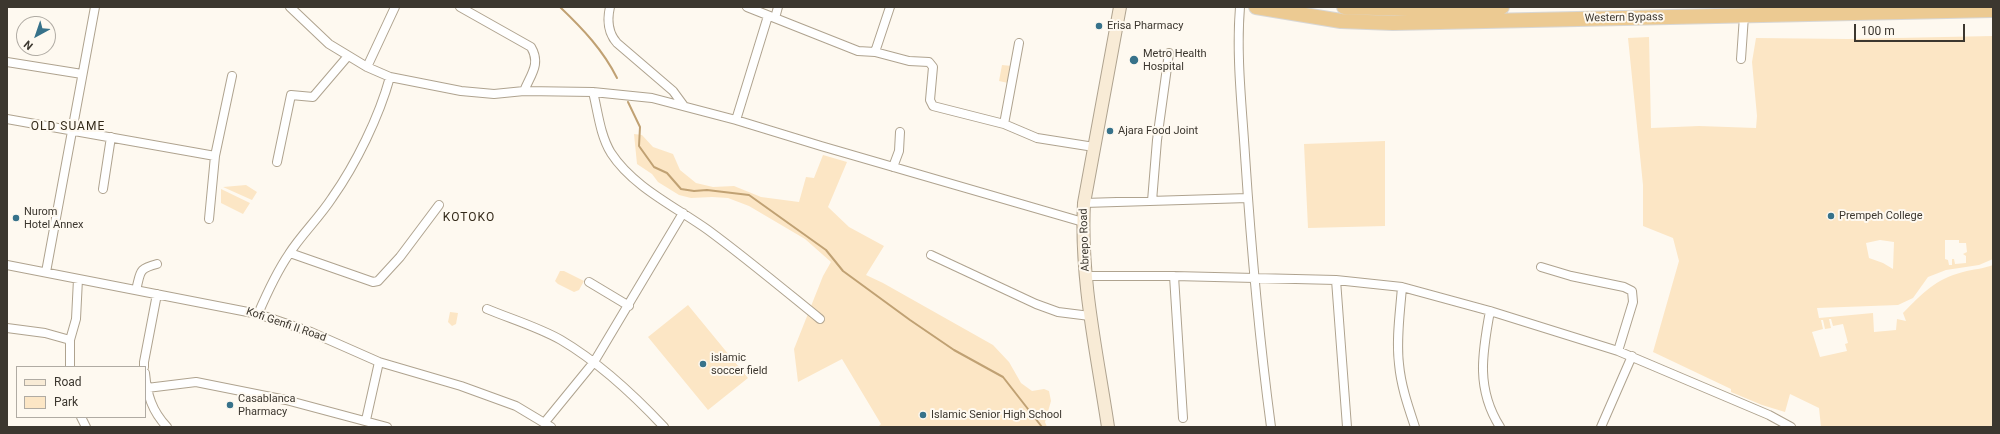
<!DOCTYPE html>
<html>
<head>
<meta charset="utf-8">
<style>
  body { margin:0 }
  #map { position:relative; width:2000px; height:434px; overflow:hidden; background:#fef9f0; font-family:Roboto,sans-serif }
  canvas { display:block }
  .frame { position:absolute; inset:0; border:8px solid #3c372f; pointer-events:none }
  .legend { position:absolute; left:16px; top:366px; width:130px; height:52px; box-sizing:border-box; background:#fef9f0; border:1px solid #b0aba3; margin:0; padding:5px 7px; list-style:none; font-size:12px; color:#3c372f }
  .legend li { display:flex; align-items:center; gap:8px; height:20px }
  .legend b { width:20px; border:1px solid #b0aba3 }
  .north { position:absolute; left:16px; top:16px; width:40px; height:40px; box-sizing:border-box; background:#fef9f0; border:1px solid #b0aba3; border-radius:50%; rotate:220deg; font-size:11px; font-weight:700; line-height:16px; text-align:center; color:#3c372f }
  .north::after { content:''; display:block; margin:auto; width:14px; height:18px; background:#37728a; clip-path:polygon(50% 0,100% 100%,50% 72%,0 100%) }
  .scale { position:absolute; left:1854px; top:24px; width:111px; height:18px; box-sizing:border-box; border:2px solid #3c372f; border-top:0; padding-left:5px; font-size:12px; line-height:14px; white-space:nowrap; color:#3c372f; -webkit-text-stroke:3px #fef9f0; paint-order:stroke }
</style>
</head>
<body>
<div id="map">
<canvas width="2000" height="434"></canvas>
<div class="frame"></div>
<ul class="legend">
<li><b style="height:5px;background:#f8ebd6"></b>Road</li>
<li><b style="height:11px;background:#fce6c5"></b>Park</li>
</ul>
<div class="north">N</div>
<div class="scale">100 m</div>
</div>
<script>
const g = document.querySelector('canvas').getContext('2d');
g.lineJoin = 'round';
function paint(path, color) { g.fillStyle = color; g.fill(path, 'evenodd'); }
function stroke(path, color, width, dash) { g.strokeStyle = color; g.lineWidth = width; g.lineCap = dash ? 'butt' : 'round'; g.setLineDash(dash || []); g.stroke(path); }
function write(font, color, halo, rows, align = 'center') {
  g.font = font + ' Roboto,sans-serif'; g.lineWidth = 4; g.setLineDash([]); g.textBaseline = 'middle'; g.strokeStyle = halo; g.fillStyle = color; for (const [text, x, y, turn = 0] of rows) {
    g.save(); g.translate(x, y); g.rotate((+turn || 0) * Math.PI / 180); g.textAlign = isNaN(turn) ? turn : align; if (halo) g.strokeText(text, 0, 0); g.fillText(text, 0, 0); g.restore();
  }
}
paint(new Path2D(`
  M1993,36V259L1979,265L1946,270L1928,277L1913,298L1898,305L1817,308L1819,318L1873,313L1874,332L1896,330L1897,319L1906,321L1903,313C1922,294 1935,279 1963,272C1973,269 1983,269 1993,265V427H1821L1819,408L1790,394L1785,412L1762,405L1731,392V389L1653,352L1679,261L1673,238L1643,226V185L1628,38L1649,37L1651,128L1699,126L1756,128L1757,116L1752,62L1756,38L1848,39ZM1880,240L1894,242L1893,269L1883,263L1869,258L1866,243ZM1945,240H1959V243H1966L1967,252L1963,254L1966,256V263L1955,264L1954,259H1952V265H1949L1948,260L1945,259ZM1829,319H1831L1833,326L1843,324L1848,343L1845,344L1847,351L1820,357L1812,332L1823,329L1821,320H1823L1825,329L1831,328Z
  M1002,65L1012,66L1008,83L999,81Z
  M634,134L642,135L653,147L673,154L680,170L696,183L713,187L734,186L761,197L799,202L806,177L814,178L823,155L847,162L828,207L849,227L884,246L866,275L883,283L993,345L1009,362L1021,383L1032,391L1044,389L1049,391L1051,401L1045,422L1047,427H878L881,424L842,359L798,382L794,349L823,276L831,262L805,239L749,206L728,198L712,197L691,198L679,195L658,182L652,174L637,164Z
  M1385,141V226L1308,228L1304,144Z
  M246,185L257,192L252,200L223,187Z
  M221,189L250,203L243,214L221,203Z
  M560,271H564L584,281L579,290L574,292L558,284L555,281Z
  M688,305L748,378L708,410L648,337Z
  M450,312L458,313L456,324L452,326L448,322Z`), '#fce6c5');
stroke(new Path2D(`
  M560,7C583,29 603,50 617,78
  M628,102L640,127L639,146L654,167L667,173L681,189L694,191L707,190L749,195L826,250L843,271L910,320L954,350L1003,377L1042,427`), '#c0a173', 2);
const minor = new Path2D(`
  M290,7L329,44L367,67L390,77
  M460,7L531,47C541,64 531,74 524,91
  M610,7C607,20 608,33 617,43L673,91L684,106
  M747,7L858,51L875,52L890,7
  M1240,7C1236,56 1242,106 1245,155C1251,246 1259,337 1271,427
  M775,18L778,7
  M875,52L909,61L929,62L933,67L930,100L933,106L1004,124L1037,138L1094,147
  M1741,59L1744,16
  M7,62L82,74
  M367,67L395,7
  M593,92C598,112 600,135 611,153C633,187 676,207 708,230C746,258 783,289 820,319
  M7,119L215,156L232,76
  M736,120L768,16
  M1004,124L1019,43
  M277,162L291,95L313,97L348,56
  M893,167L899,151L900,132
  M103,189L111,137
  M1152,201L1157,140L1169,53
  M1084,203L1248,198
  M209,219L215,156
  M290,253L373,282L378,281L400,257L439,205
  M931,255L1036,304L1058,312L1090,316
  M7,265L258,314L311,332L379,362L461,386L516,406L551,427
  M1541,267L1571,276L1624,287L1632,291L1633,302L1618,351
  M46,272L95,7
  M1086,276H1174L1336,280L1402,287L1490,311L1618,351L1769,415L1791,427
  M1174,276L1183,418
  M1336,280L1347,427
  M589,282L629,306
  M1402,287C1400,313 1396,339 1399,364C1401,386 1408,406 1415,427
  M136,290C141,271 138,269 157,264
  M487,309C511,319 538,327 561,340C600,363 633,394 664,427
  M1490,311C1482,354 1476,389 1500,427
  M258,314C267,293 276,273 289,254C301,235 319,218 332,198C356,164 379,117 390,77L461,91L494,94L524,91L593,92L652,98L736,120L821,146L1083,222
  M7,328L45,333L70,340
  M70,367V340L76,319L78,279
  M144,367V362L157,294
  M145,373C147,395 152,411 167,427
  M147,388L196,382L286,400L387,427
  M81,417L86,427
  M366,420L379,362
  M545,422L594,362L683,213
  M1601,427L1632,356`);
const secondary = new Path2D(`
  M1108,427C1097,353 1080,279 1084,203L1120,7`);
const trunk = new Path2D(`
  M1256,7L1341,21L1393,23L1993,10
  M1344,7L1408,9L1502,7`);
stroke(minor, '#afa38f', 10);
stroke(secondary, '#afa38f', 14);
stroke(trunk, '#d8d7d5', 16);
stroke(minor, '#fff', 8);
stroke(secondary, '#f8ebd6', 12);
stroke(trunk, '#ecca92', 14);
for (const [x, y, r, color] of [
  [1099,26,4,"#37728a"],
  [1134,60,5,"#37728a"],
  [1110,131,4,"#37728a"],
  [1831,216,4,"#37728a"],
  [16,218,4,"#37728a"],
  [703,364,4,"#37728a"],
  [230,405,4,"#37728a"],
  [923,415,4,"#37728a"]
]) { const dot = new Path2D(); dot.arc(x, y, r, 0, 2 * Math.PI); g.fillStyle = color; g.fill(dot); stroke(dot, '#fef9f0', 1.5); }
write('11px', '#3c372f', '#fef9f0', [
  ["Western Bypass",1624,18,-1],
  ["Abrepo Road",1085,240,-92],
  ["Kofi Genfi II Road",286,325,19]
]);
write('11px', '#3c372f', '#fef9f0', [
  ["Erisa Pharmacy",1107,26],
  ["Metro Health",1143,54],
  ["Hospital",1143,67],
  ["Ajara Food Joint",1118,131],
  ["Nurom",24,212],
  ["Hotel Annex",24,225],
  ["Prempeh College",1839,216],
  ["islamic",711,358],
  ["soccer field",711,371],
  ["Casablanca",238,399],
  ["Pharmacy",238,412],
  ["Islamic Senior High School",931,415]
], 'left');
g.letterSpacing = '1px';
write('12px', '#332919', '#fef9f0', [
  ["OLD SUAME",68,127],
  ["KOTOKO",469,218]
]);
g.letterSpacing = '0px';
</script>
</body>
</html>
